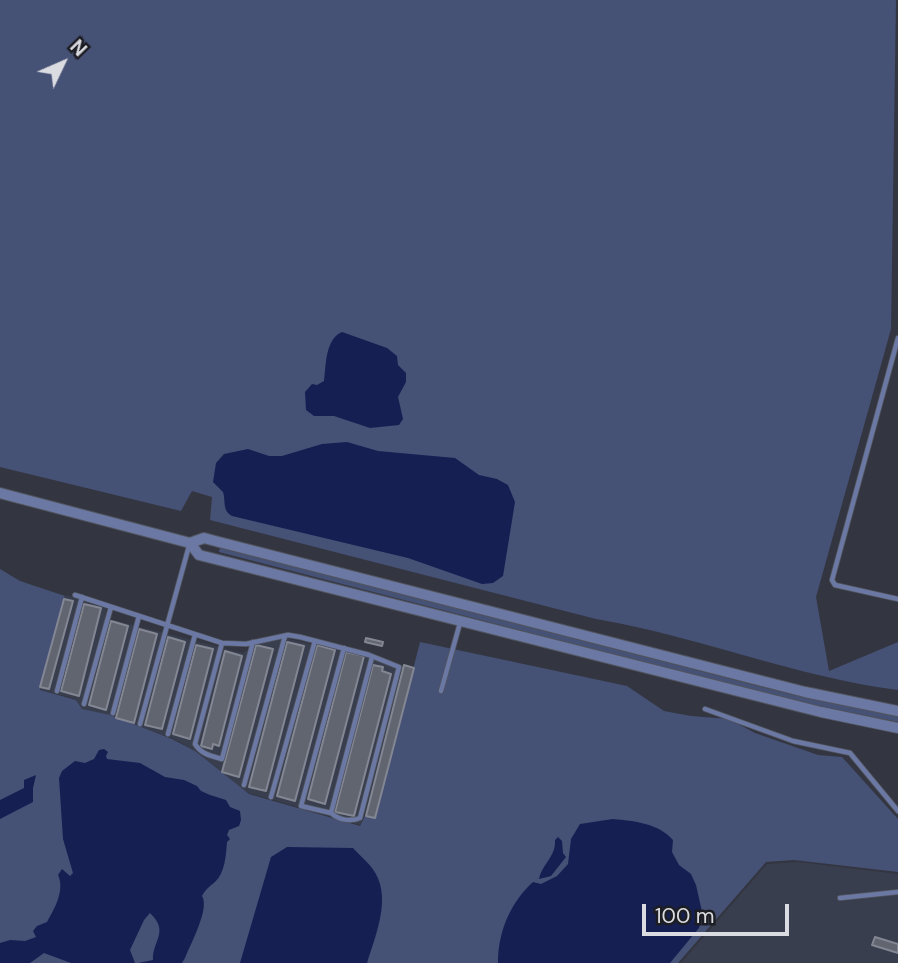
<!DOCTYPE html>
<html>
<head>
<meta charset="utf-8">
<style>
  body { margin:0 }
  #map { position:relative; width:898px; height:963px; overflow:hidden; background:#333640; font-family:"DM Sans",sans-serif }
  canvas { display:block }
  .north { position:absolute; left:28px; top:28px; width:70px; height:70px; -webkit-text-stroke:5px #1d1e23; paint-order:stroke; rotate:46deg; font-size:19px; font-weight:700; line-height:28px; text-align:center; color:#dadce2 }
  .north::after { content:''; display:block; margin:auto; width:24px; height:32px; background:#dadce2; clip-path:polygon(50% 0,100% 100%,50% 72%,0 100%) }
  .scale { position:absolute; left:642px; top:904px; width:147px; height:32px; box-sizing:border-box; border:4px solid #dadce2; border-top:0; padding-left:9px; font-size:21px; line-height:24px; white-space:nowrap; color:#dadce2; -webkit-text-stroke:5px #1d1e23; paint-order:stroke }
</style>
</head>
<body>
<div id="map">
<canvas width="898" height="963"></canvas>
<div class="north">N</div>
<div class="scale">100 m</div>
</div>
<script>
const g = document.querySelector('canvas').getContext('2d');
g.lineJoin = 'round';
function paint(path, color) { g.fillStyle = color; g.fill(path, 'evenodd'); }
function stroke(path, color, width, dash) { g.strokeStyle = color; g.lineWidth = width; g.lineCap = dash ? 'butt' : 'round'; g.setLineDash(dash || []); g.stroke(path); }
paint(new Path2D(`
  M66,595L106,608L105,618L243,653L260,643L289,639L413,668L376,816L365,813L360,825L249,793L221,778L196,751L172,738L82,709L76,699L41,690Z
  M799,862L898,874V963H681L767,864Z`), '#393e4e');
paint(new Path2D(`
  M0,0H896L891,329L816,597L829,671L898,642V690C795,677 698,636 596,619L210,520L212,497L192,491L181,511L0,467Z
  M220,547L789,694L898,716V722L789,700L219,552Z
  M0,569L20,581L65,596L40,690L76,700L82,709L110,715L172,739L195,751L249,794L360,826L366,814L376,816L420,642L627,686L664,711L691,716L729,719L755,733L818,755L842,757L898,819V872L794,860L766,862L678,963H0Z`), '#465176');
paint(new Path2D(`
  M342,332L387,348L397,356L398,365L406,373V382L398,397L403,419L399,425L370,428L334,416H314L306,410L305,392L312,384L317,385L324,381C326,366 325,339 342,332Z
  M347,442L378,451L455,458L479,475L497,479L508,485L515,502L503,576L493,583L482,584L408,558L232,516C222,510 226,502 223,492L213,482L216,463L224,454L248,449L269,456H282L322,444Z
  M104,749L108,752L106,756L107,759L140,763L165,777L184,780L197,786L201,791L210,795L226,800L230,807L240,811L241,820L239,826L229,830L227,835L230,839L227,842C226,855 225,873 215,882C209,887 206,889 202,896C210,908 191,943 185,958L182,963H138L153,960C152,941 170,932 150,913L144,920L130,950L135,963H71L44,953L30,963H0V943L10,940L25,941L36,937L33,931L37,926L47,922C55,908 65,890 58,875L62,869L70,876L73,873L63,839L59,778L62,771L75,761L85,763L94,759L99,750Z
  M36,775L33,788V802L0,819V800L24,788V780Z
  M613,819C634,821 658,823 673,840L672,852L679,865L691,874L696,885L703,916L699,928L670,963H498C498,932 510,903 533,882L541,884L557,876L568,864L571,839L580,824Z
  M558,837L562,841L563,853L566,857L551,876L539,879C542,864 556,857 555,840Z
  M287,847L353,848C359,855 367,861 372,868C393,895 376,934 367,963H240L271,857Z`), '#161f52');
const building = new Path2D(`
  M64,599L73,601L49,689L40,687Z
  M84,604L101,608L79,696L61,691Z
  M111,621L128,626L106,710L89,705Z
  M139,629L157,634L134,723L116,718Z
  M168,637L185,642L162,729L145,725Z
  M366,638L383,642L382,646L365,642Z
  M287,642L304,646L266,791L249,787Z
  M196,645L213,649L190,739L173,734Z
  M256,645L273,649L239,777L222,772Z
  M317,645L335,650L295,801L277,796Z
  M225,651L242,656L219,746L213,744L212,749L201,746Z
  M346,652L364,656L325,804L308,799Z
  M373,665L383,667L382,671L391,674L354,816L335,812Z
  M404,665L414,668L375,818L366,816Z
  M875,937L898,944V953L872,945Z`);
paint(building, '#616570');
stroke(building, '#838793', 2);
const service = new Path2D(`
  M898,338L832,580L835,585L898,599
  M75,595L222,643L246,644L288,635L300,637L369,655L399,667L360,818C350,822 339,820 331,813L372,657
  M222,643L195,744C201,754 211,756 222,759L253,642
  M57,691L82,597
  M441,691L460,623
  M84,704L111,607
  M705,709L793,741L850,753L898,811
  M113,713L139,616
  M140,724L189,546
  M168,734L195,635
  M244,785L285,636
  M271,797L315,641
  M331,813L301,806L344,648
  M840,898L898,892`);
const tertiary = new Path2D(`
  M0,493L190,543L204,538L219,542L805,692L898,711
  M190,543L199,555L215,559L821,712L898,728`);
stroke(service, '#51545d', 6);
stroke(tertiary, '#51545d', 12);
stroke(service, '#6a78a3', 4.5);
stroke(tertiary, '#6a78a3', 10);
</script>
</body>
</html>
